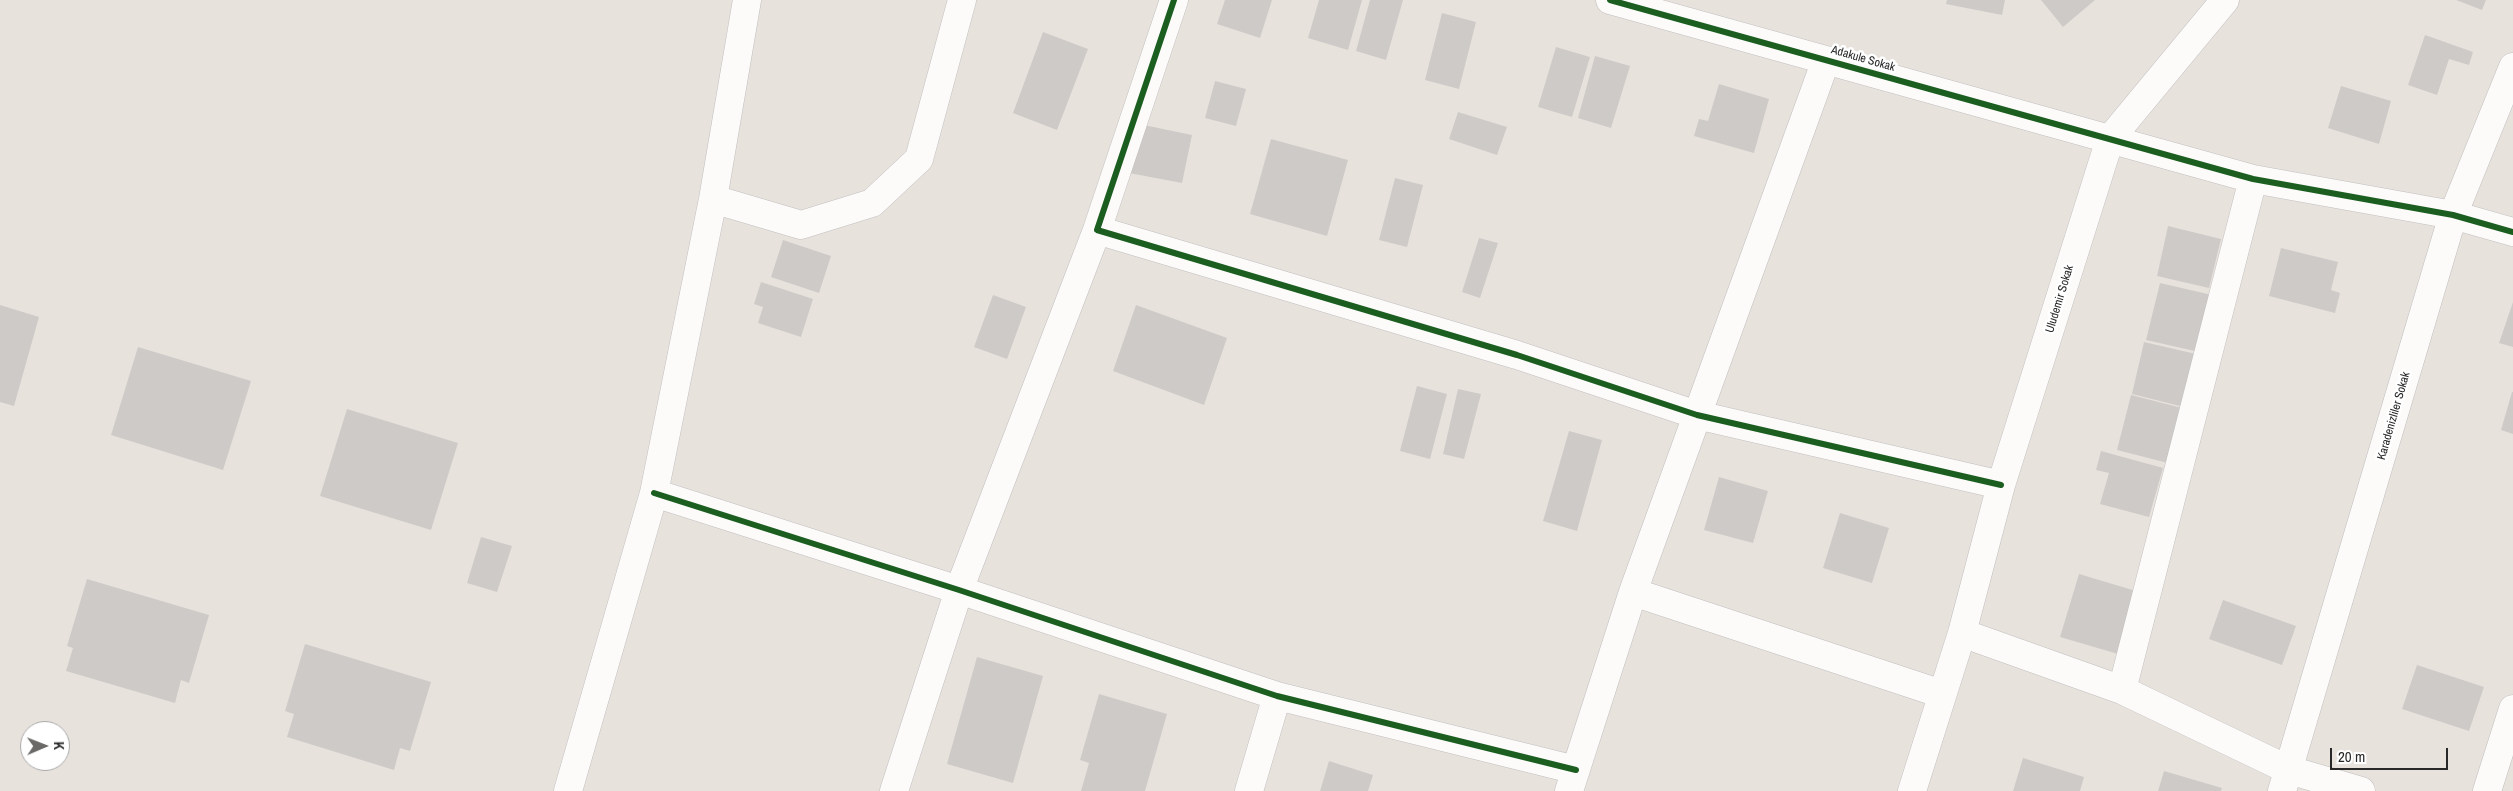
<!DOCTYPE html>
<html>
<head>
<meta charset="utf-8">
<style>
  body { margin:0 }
  #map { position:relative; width:2513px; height:791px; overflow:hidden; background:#e8e2dd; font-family:"Archivo Narrow",sans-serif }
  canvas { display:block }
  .north { position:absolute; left:20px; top:721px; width:50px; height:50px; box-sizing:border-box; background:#fff; border:1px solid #a9a9a9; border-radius:50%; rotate:89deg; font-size:14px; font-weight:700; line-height:20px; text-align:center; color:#282828 }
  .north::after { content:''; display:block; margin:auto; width:18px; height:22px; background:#6b6967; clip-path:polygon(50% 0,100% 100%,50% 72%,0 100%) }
  .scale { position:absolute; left:2330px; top:748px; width:118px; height:22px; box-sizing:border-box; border:2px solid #282828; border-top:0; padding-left:6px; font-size:15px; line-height:18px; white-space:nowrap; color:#282828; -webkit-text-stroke:4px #fff; paint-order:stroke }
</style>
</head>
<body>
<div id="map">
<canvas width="2513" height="791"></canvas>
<div class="north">K</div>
<div class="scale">20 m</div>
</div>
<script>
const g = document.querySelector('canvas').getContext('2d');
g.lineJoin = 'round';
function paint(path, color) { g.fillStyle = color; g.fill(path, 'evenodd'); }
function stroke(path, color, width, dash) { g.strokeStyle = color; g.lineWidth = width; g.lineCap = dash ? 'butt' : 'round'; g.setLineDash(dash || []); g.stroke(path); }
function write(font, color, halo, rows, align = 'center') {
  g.font = font + ' "Archivo Narrow",sans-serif'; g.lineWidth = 5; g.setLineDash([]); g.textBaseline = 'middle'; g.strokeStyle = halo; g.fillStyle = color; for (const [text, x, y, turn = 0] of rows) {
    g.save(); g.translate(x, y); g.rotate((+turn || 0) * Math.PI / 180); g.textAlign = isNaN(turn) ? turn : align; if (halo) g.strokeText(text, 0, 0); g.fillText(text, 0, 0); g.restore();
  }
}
paint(new Path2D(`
  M1225,0H1272L1260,38L1217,24Z
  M1319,0H1362L1348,50L1308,38Z
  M1370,0H1403L1386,60L1356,51Z
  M1947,0H2005L2002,15L1946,4Z
  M2041,0H2095L2063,27Z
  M2456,0H2486L2482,10Z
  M1442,13L1476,22L1459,89L1425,80Z
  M1043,32L1088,49L1057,130L1013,113Z
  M2425,35L2473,52L2469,65L2449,59L2437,95L2408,85Z
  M1556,47L1590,57L1572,117L1538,107Z
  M1595,56L1630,66L1611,128L1578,118Z
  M1215,81L1246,89L1236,126L1205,118Z
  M1719,84L1769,99L1754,153L1694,136L1699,119L1708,121Z
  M2341,86L2391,101L2379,144L2328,128Z
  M1458,112L1507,127L1497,155L1449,139Z
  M1139,124L1192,135L1182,183L1129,173Z
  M1271,139L1348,160L1327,236L1250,214Z
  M1395,178L1423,185L1407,247L1379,240Z
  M2168,226L2221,239L2209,288L2157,276Z
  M1479,238L1498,243L1480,298L1462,292Z
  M783,240L831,256L819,293L771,277Z
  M2281,248L2338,262L2331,290L2340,293L2335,313L2269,296Z
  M761,282L813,299L801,337L758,323L763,307L754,304Z
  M2160,283L2212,295L2199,352L2146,340Z
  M993,295L1026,307L1007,359L974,347Z
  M2513,302V347L2499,343Z
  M0,305L39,317L14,406L0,402Z
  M1136,305L1227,338L1204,405L1113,371Z
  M2144,342L2196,354L2184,407L2132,394Z
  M138,347L251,381L223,470L111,435Z
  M1417,386L1447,394L1430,459L1400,451Z
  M1458,389L1481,394L1464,459L1443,454Z
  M2512,392H2513V434L2501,430Z
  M2131,395L2182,408L2168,463L2117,450Z
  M347,409L458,443L431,530L320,496Z
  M1569,431L1602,440L1577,531L1543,521Z
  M2101,451L2163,468L2149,517L2100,504L2109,473L2096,470Z
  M1719,477L1768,491L1753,543L1704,530Z
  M1840,513L1889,528L1872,583L1823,568Z
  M481,537L512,546L497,592L467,583Z
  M2079,574L2136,591L2118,654L2060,637Z
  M87,579L209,615L189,683L181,680L175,703L66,671L73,648L67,646Z
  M2223,600L2296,626L2282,665L2209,639Z
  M305,644L431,682L410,751L400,748L394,770L287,737L294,714L285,711Z
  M977,657L1043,676L1013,783L947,764Z
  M2417,665L2484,687L2469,731L2402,709Z
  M1099,694L1167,714L1145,791H1081L1089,763L1080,760Z
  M2023,758L2084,777L2080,791H2013Z
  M1329,761L1373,775L1368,791H1320Z
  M2164,771L2222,788L2221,791H2158Z`), '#cecac7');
const minor = new Path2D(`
  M1174,0L1097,230L1517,355L1697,415L2001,485
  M1610,0L2253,179L2453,215L2513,232
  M713,199L801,225L872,203L919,159L962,0
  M654,493L959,590L1277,696L1576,770
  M1633,592L1942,694
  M1962,633L2122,690L2289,770L2361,791
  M2122,690L2253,179
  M568,791L654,493L713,199L747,0
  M894,791L959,590L1097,230
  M1249,791L1277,696
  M1569,791L1633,592L1826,60
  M1912,791L1962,633L2001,485L2110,139L2225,0
  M2282,791L2453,215L2513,67
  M2487,791L2513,709`);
stroke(minor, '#c0bfbf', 29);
stroke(minor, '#fcfbfa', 28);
stroke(new Path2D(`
  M1174,0L1097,230L1517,355L1697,415L2001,485
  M1610,0L2253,179L2453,215L2513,232
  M654,493L959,590L1277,696L1576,770`), '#1b5e20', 6);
write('12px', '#282828', '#fff', [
  ["Adakule Sokak",1863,59,16],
  ["Uludemir Sokak",2060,299,-73],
  ["Karadenizliler Sokak",2394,416,-74]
]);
</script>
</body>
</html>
